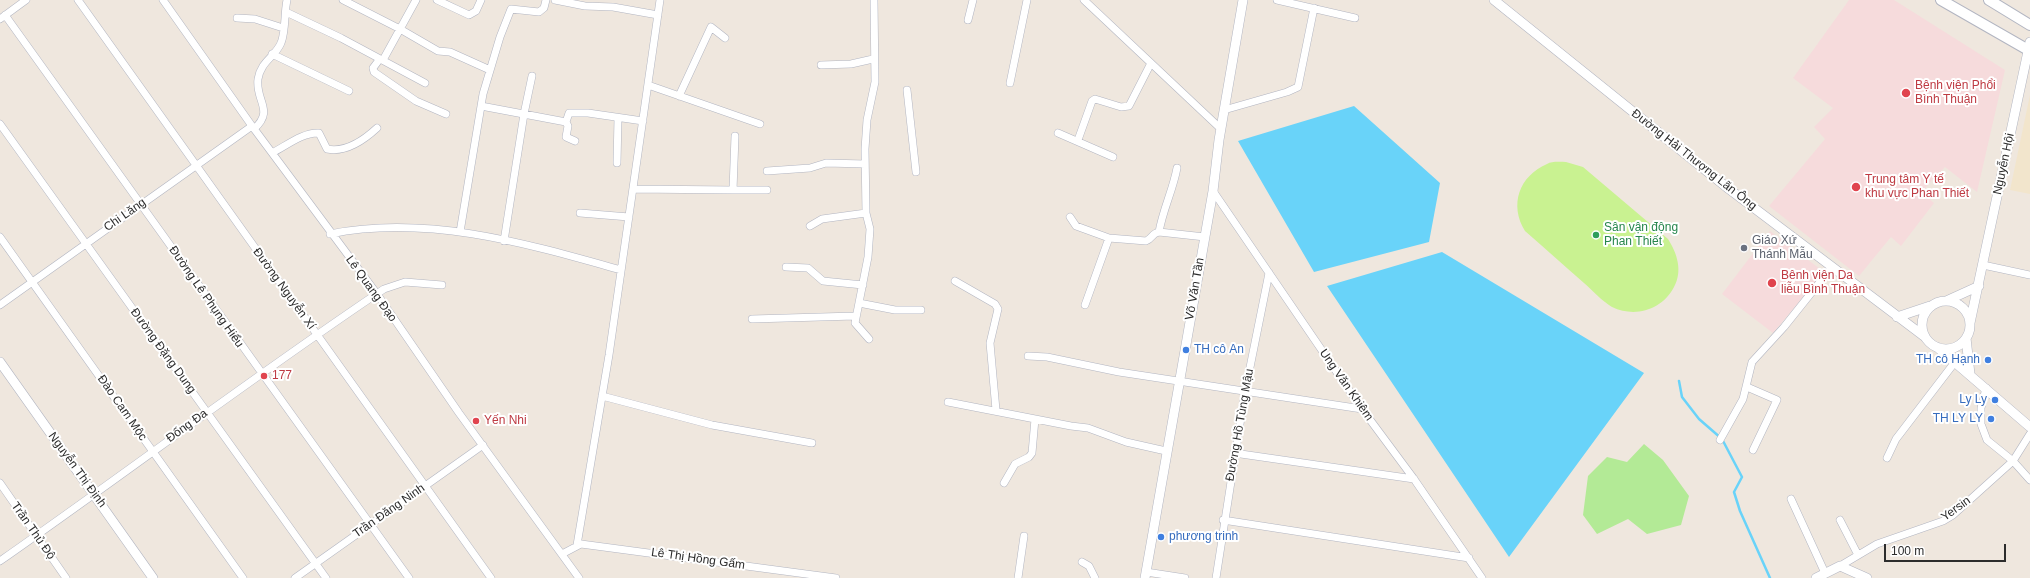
<!DOCTYPE html>
<html>
<head>
<meta charset="utf-8">
<style>
  body { margin:0 }
  #map { position:relative; width:2030px; height:578px; overflow:hidden; background:#efe7de; font-family:Arial,sans-serif }
  canvas { display:block }
  .scale { position:absolute; left:1884px; top:544px; width:122px; height:18px; box-sizing:border-box; border:2px solid #2c2c2c; border-top:0; padding-left:5px; font-size:12px; line-height:14px; white-space:nowrap; color:#2c2c2c; -webkit-text-stroke:3px #fff; paint-order:stroke }
</style>
</head>
<body>
<div id="map">
<canvas width="2030" height="578"></canvas>
<div class="scale">100 m</div>
</div>
<script>
const g = document.querySelector('canvas').getContext('2d');
g.lineJoin = 'round';
function paint(path, color) { g.fillStyle = color; g.fill(path, 'evenodd'); }
function stroke(path, color, width, dash) { g.strokeStyle = color; g.lineWidth = width; g.lineCap = dash ? 'butt' : 'round'; g.setLineDash(dash || []); g.stroke(path); }
function write(font, color, halo, rows, align = 'center') {
  g.font = font + ' Arial,sans-serif'; g.lineWidth = 4; g.setLineDash([]); g.textBaseline = 'middle'; g.strokeStyle = halo; g.fillStyle = color; for (const [text, x, y, turn = 0] of rows) {
    g.save(); g.translate(x, y); g.rotate((+turn || 0) * Math.PI / 180); g.textAlign = isNaN(turn) ? turn : align; if (halo) g.strokeText(text, 0, 0); g.fillText(text, 0, 0); g.restore();
  }
}
paint(new Path2D(`
  M2030,95V194L2010,190Z`), '#f2e5cc');
paint(new Path2D(`
  M1849,0H1894L2005,70L1977,192L1945,167L1931,181L1922,193L1934,203L1901,246L1891,237L1859,276L1769,206L1825,139L1814,127L1833,108L1793,78Z
  M1770,231L1824,272L1773,333L1722,294Z`), '#f6dbdc');
paint(new Path2D(`
  M1644,444L1663,460L1689,496L1681,525L1647,534L1628,519L1597,534L1583,515L1588,476L1607,457L1627,462Z`), '#b3ea96');
paint(new Path2D(`
  M1566,162L1583,167L1668,239C1677,253 1683,271 1674,287C1662,310 1635,318 1612,307C1602,301 1593,291 1584,283C1564,266 1545,248 1525,231C1509,205 1519,176 1547,164C1552,161 1560,162 1566,162Z`), '#c9f291');
paint(new Path2D(`
  M1354,106L1440,183L1429,242L1314,272L1238,141Z
  M1442,252L1644,373L1509,557L1327,286Z`), '#69d3f9');
stroke(new Path2D(`
  M1679,381L1682,397L1699,419L1722,439L1742,477L1734,492L1740,511L1770,578`), '#69d3f9', 2.5);
const minor = new Path2D(`
  M78,0L491,578
  M163,0L252,126L377,294L459,413L579,578
  M343,0L400,29L438,51L450,52L490,70
  M437,0L469,15L476,11L481,0
  M555,0L585,6L613,7L658,15
  M1084,0L1221,129
  M1277,0L1355,18
  M286,12L341,38L425,83
  M5,15L409,578
  M237,18L255,19L283,28
  M0,19L26,0
  M968,20L973,0
  M272,54L349,91
  M379,60L373,68L374,72L416,101L446,114
  M383,60L416,0
  M821,65L851,64L873,59
  M1010,83L1027,0
  M648,85L760,124
  M907,90L916,172
  M679,96L711,27L725,38
  M481,106L566,122L569,113H588L643,121
  M1224,110L1287,92L1298,87L1314,8
  M566,122L568,126L566,137L575,141
  M0,124L326,578
  M254,129C275,110 255,101 258,79C261,61 275,57 281,43C286,30 284,14 287,0
  M1058,133L1113,157
  M1078,140L1092,101L1095,99L1121,107L1129,106L1151,63
  M272,153C286,146 303,132 319,133L327,149C346,153 364,140 377,128
  M617,163L618,118
  M767,171L810,168L826,163L865,164
  M633,189L733,190L735,136
  M733,190H767
  M1213,191L1362,409L1414,479L1482,578
  M580,213L629,217
  M1070,217L1076,226L1109,238
  M810,226L822,219L866,213
  M460,232L483,94L500,37L511,9L539,12L544,8L546,0
  M1159,232C1163,209 1173,190 1177,168
  M330,234C427,214 528,244 621,270
  M0,237L243,578
  M504,241L524,114L532,76
  M1983,265L2030,275
  M786,267L808,268L823,281L863,285
  M955,281L995,304L998,309L990,343L996,410
  M859,303L895,310H921
  M0,305L252,126
  M1085,305L1109,238L1146,241C1152,239 1152,233 1159,232L1205,237
  M752,319L855,316
  M869,339L855,323L868,257L870,229L866,213L865,149L867,120L875,82L874,0
  M1028,356L1047,357L1119,372L1362,409
  M1747,387L1777,400L1753,450
  M1986,388L1981,408V424L1987,440L2013,461L2030,480
  M602,396L712,425L812,443
  M948,402L1071,426L1088,428L1126,442L1166,451
  M1720,440L1743,399L1752,362L1784,327L1832,267
  M1234,453L1414,479
  M1887,458L1896,439L1955,362
  M0,483L66,578
  M1004,483L1015,464L1029,457L1032,453L1035,419
  M1791,499L1825,573
  M1223,520L1469,558
  M1840,520L1858,555
  M577,545L609,355L660,0
  M562,554L581,544L836,578
  M0,561C129,471 254,376 384,289L405,282L442,285
  M1082,562L1089,566L1095,578
  M1840,566L1877,544L1943,521L1953,515L2013,461L2030,434
  M1146,572L1185,578
  M295,578L483,445
  M1018,578L1024,536
  M1216,578L1245,392L1269,273`);
const tertiary = new Path2D(`
  M1494,0L1729,189L1925,337
  M1946,301L1979,286
  M1922 325a24 24 0 1 1 48 0a24 24 0 1 1-48 0Z
  M1897,317L1930,306
  M1970,323L2030,42
  M1966,338L1970,374
  M1937,347L2030,427
  M0,362L153,578
  M1145,578L1213,191L1219,140L1243,0
  M1816,578L1840,566L1867,578`);
const secondary = new Path2D(`
  M1941,0L2030,51
  M1989,0L2030,25`);
stroke(minor, '#b2b5c1', 8);
stroke(tertiary, '#b2b5c1', 10);
stroke(secondary, '#b2b5c1', 12);
stroke(minor, '#fff', 7);
stroke(tertiary, '#fff', 9);
stroke(secondary, '#fff', 10);
for (const [x, y, r, color] of [
  [1906,93,5,"#e0444e"],
  [1856,187,5,"#e0444e"],
  [1596,235,4,"#2e9e5b"],
  [1744,248,4,"#6b7280"],
  [1772,283,5,"#e0444e"],
  [1186,350,4,"#3f7fe0"],
  [1988,360,4,"#3f7fe0"],
  [264,376,4,"#e0444e"],
  [1995,400,4,"#3f7fe0"],
  [1991,419,4,"#3f7fe0"],
  [476,421,4,"#e0444e"],
  [1161,537,4,"#3f7fe0"]
]) { const dot = new Path2D(); dot.arc(x, y, r, 0, 2 * Math.PI); g.fillStyle = color; g.fill(dot); stroke(dot, '#fff', 1.5); }
write('12px', '#be3a42', '#fff', [
  ["Bệnh viện Phổi",1915,86],
  ["Bình Thuận",1915,100],
  ["Trung tâm Y tế",1865,180],
  ["khu vực Phan Thiết",1865,194],
  ["Bệnh viện Da",1781,276],
  ["liễu Bình Thuận",1781,290],
  ["177",272,376],
  ["Yến Nhi",484,421]
], 'left');
write('12px', '#2c2c2c', '#fff', [
  ["Đường Hải Thượng Lãn Ông",1694,160,38],
  ["Nguyễn Hội",2004,164,-78],
  ["Chi Lăng",125,215,-35],
  ["Đường Nguyễn Xí",284,289,54],
  ["Lê Quang Đạo",371,289,54],
  ["Võ Văn Tần",1195,289,-80],
  ["Đường Lê Phụng Hiểu",206,297,55],
  ["Đường Đặng Dung",163,351,54],
  ["Ung Văn Khiêm",1346,385,55],
  ["Đào Cam Mộc",122,408,55],
  ["Đường Hồ Tùng Mậu",1240,425,-80],
  ["Đống Đa",187,426,-36],
  ["Nguyễn Thị Định",77,470,54],
  ["Yersin",1956,509,-36],
  ["Trần Đăng Ninh",389,511,-35],
  ["Trần Thủ Độ",33,531,55],
  ["Lê Thị Hồng Gấm",698,559,8]
]);
write('12px', '#27864d', '#fff', [
  ["Sân vận động",1604,228],
  ["Phan Thiết",1604,242]
], 'left');
write('12px', '#5b616d', '#fff', [
  ["Giáo Xứ",1752,241],
  ["Thánh Mẫu",1752,255]
], 'left');
write('12px', '#366cbe', '#fff', [
  ["TH cô An",1194,350,"left"],
  ["TH cô Hạnh",1980,360],
  ["Ly Ly",1987,400],
  ["TH LY LY",1983,419],
  ["phương trinh",1169,537,"left"]
], 'right');
</script>
</body>
</html>
